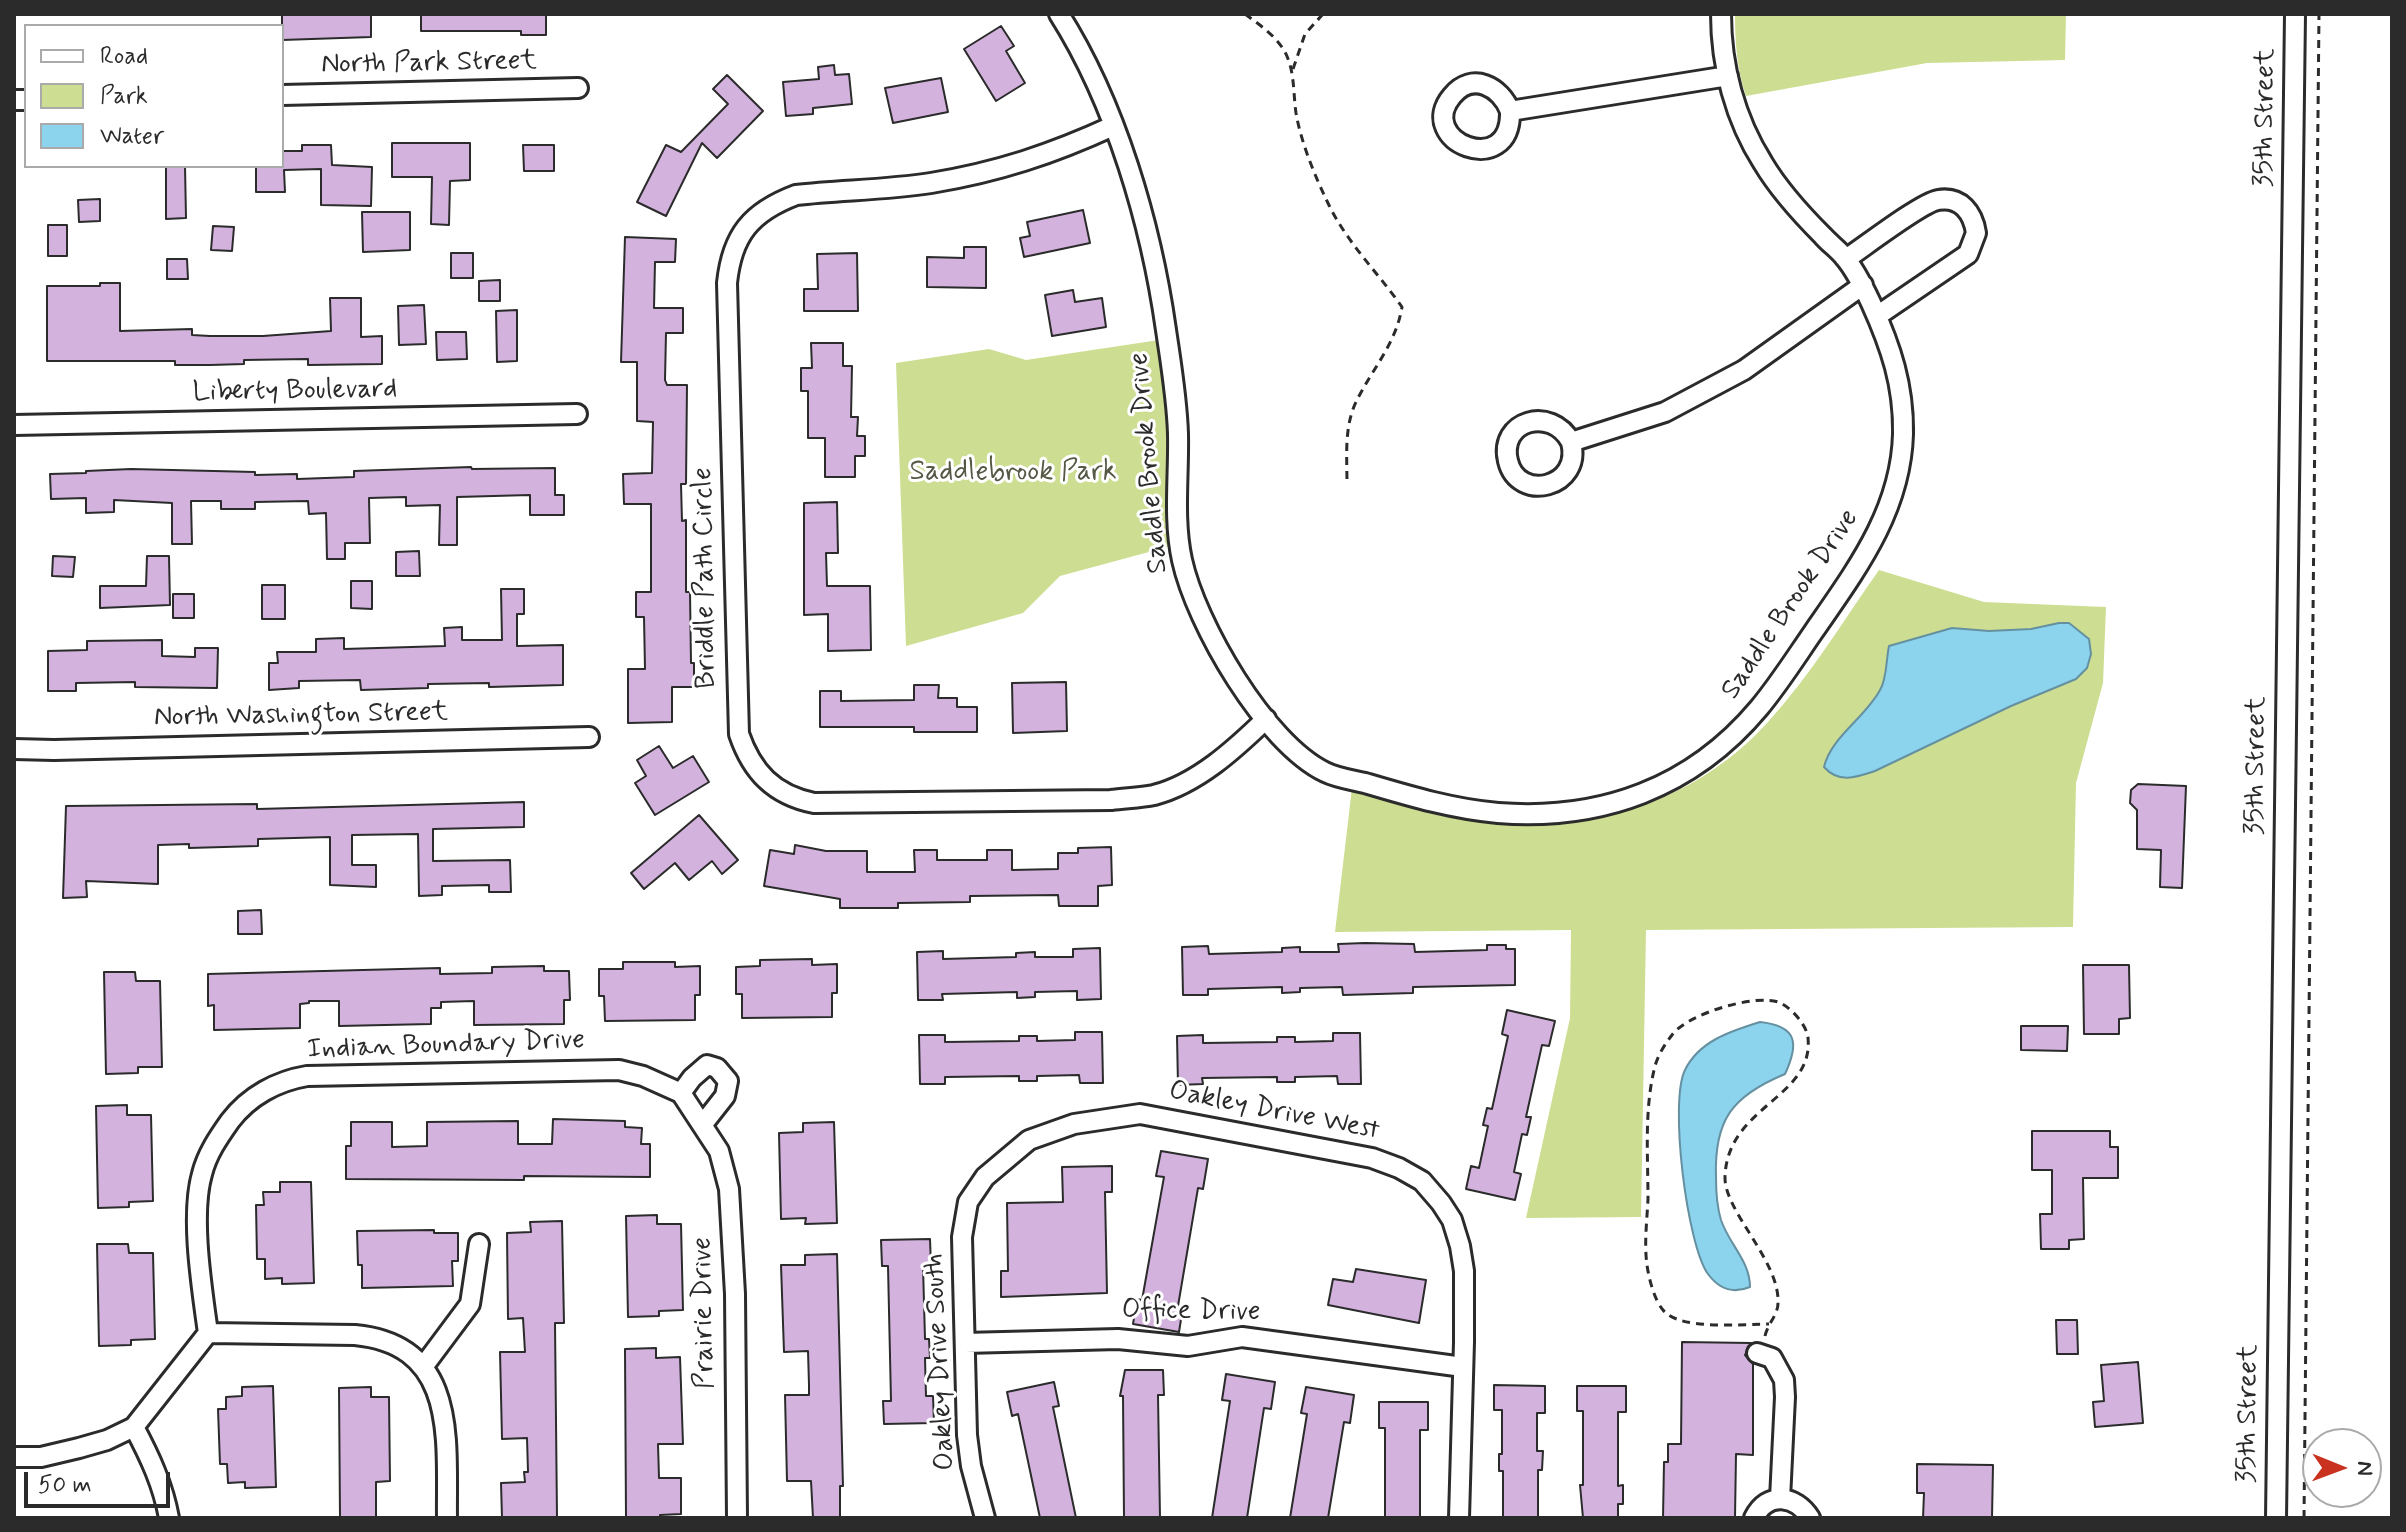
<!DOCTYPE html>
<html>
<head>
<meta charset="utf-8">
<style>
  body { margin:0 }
  #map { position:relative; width:2406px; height:1532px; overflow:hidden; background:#fff; font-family:Mynerve,sans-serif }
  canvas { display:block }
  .frame { position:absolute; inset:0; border:16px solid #2b2b2b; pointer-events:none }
  .legend { position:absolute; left:24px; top:24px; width:260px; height:144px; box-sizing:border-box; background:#fff; border:2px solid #aaa; margin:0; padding:10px 14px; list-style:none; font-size:24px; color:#2b2b2b }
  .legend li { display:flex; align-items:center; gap:16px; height:40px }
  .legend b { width:40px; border:2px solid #aaa }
  .north { position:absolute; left:2302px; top:1428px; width:80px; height:80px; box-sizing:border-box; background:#fff; border:2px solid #aaa; border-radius:50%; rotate:91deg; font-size:22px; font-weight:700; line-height:32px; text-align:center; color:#2b2b2b }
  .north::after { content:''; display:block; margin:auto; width:28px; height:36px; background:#c8321e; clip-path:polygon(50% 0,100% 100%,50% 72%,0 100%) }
  .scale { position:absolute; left:24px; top:1472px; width:146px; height:36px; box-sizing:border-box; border:4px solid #2b2b2b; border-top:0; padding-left:10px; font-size:24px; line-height:28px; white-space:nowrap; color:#2b2b2b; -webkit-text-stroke:6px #fff; paint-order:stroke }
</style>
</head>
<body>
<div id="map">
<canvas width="2406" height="1532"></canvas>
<div class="frame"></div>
<ul class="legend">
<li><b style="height:10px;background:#fff"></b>Road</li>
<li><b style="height:22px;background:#cdde92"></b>Park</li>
<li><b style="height:22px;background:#8cd3ee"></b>Water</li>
</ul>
<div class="north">N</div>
<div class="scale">50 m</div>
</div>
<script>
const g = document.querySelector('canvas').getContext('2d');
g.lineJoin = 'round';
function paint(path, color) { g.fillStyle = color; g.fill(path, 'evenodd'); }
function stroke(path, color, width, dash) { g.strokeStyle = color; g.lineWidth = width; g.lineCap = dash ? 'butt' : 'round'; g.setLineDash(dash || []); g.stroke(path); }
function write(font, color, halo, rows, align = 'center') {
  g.font = font + ' Mynerve,sans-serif'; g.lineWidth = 6; g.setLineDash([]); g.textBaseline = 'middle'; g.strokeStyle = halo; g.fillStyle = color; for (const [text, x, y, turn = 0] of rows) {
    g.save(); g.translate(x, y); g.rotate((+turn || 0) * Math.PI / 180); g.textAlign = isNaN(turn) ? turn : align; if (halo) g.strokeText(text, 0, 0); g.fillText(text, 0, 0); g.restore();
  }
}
paint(new Path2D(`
  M1735,14H2066L2065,60L1927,63L1746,96C1737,70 1735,42 1735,14Z
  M1159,340L1167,433L1171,546L1060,576L1023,613L906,646L896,363L989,349L1026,360Z
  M1879,570L1984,602L2106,607L2103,683L2076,783L2073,927L1646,930L1641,1217L1526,1218L1570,1018L1571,930L1335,932L1352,788C1492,847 1660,841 1768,722C1810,676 1843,621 1879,570Z`), '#cdde92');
const water = new Path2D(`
  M2059,623H2069L2089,639L2091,654L2087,668L2076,679L2011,706L1875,771C1857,777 1839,784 1824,767C1831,737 1865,718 1880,690C1887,679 1886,660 1889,646L1952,628L1989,631L2031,629Z
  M1760,1022C1798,1026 1799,1044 1785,1074C1732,1096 1714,1120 1716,1177C1716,1190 1717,1207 1721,1220C1729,1244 1750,1261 1750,1287C1733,1294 1719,1289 1708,1274C1687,1245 1669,1102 1685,1070C1699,1041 1731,1031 1760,1022Z`);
paint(water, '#8cd3ee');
stroke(water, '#6590a0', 2);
const building = new Path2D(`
  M282,14H371V37L282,40Z
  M421,14H546V35H521V31H421Z
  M1001,26L1014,46L1006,51L1025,83L996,101L964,49Z
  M834,65L835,75L849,74L852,104L813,108V114L786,116L783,82L819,79L818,67Z
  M727,75L763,111L717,158L702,143L666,216L637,202L666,145L681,152L728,104L713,89Z
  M941,78L948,112L893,123L885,88Z
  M392,143H470V180L450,181L449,225L431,224L432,177H392Z
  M302,145H331L332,165L372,167L371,206L321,205V169L284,170L285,192H256V166H282V151H302Z
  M523,145H554V171H524Z
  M166,166H185L186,218L166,219Z
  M100,199V221L79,222L78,200Z
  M1083,210L1090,243L1024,257L1020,238L1030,236L1027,222Z
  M362,212H410V250L363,252Z
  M48,225H67V256H48Z
  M213,226L234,227L232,251L211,250Z
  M625,237L676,239L675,262H655L654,308H683V333H666L665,380L667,385H687L686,484H681L682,521L686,520V592H690L691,663H694V687H672V722L628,723V669H645L644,617H636V592H651V504H624L623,474L652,473L653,422L637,421V362H621Z
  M964,247H986V288L927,287V257L964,258Z
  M451,253H473V278H451Z
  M857,253L858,311H804V289H818L817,254Z
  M167,259H187L188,279H167Z
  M500,280V301H479V281Z
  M100,283H120V331L192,329V335L210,336H263L331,331L330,298H361V337L382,336V364L308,365V359L244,360V364L210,365H175V361H47V286H100Z
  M1073,290L1075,302L1102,298L1106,327L1052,336L1045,295Z
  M424,305L426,344L399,345L398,306Z
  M517,310V361L497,362L496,311Z
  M436,332H466L467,359L437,360Z
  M811,343H843V366H852L851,417H858L857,436H865V456H855V477H825V438H808V391H801V368H812Z
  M471,467L472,469L555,468V495H564V515H530V495L457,497V545H439L440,505L406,506V497L369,498L370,543H345V559H327L326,513L309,514L308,501L255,502V509H221V501H191L192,544H172V503L114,500V512L86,513V498L51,499L50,474L86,473V471L131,469L255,472V475L297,474V479L354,477V471Z
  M837,502L838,553H826L827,586H870L871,650L828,651V614L804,615V503Z
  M419,551L420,576H396V552Z
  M53,556L75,557L73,577L52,576Z
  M147,556H169L170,605L100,608V586H146Z
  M351,581H372V609L351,608Z
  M262,585H285V619H262Z
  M501,589H524V614H517V646L563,645V685L489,687V683L428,684V688L361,690L360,680L299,681V688L269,690V663H278L277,652H316V639L344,638V649L445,646L444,628L462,627V640H502Z
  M173,594H194V618H173Z
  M162,640V656L195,657V648H218L217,688L135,687V682L76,683V691H48V651L87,650V641Z
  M1066,682L1067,731L1013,733L1012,683Z
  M914,685H939L938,698H957V707H977V732H914V727H820V691H841V701L914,700Z
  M659,746L673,768L693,756L709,782L655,815L635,783L646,776L637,760Z
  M2138,784L2186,786L2182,888L2160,887L2161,850L2137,849V810L2130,803L2131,790Z
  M524,802V827L433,829V861L510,860L511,892H489V885L442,886V895L419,896L418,834L352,835V865H376V887L330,885V837L258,839V846L189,848V844L158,845V884L86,881L87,897L63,898L66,806L257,804V809Z
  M699,815L738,860L722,874L712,861L689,880L675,863L644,889L631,873Z
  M795,845L826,851H867V872H915L914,850H937V860H987V850H1012V870L1058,869V853H1078V848L1111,847L1112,885L1098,886V906H1059L1058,895L970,896V902L898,903V908H840V899L764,886L770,850L794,854Z
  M261,910L262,934H238V911Z
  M1365,943L1414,944L1415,952L1487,950V945H1506V949H1515V985L1413,987V993L1343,995L1342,987L1300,988V992L1282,993V987L1208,989V995H1183L1182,947L1208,946L1209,954L1282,952V948L1300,947V952H1339L1338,944Z
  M1100,948L1101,999L1077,1000V991L1035,992V997L1017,998V992L942,994L943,1000H918L917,952L943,951V959L1016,957V953L1035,952V957H1073V949Z
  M812,959V965L837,964V993H832V1017L742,1018V994H736V967L760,966V960Z
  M623,962H675V967L700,966V995H695V1020L605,1021L604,996H599V969H623Z
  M2083,965H2129L2130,1018L2119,1019V1034H2084Z
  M544,966V971H569L570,1000H564V1024L474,1025V1001L441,1002V1008H431V1024L339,1026V1001H309V1003L300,1004V1028L214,1030V1005L208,1006V974L440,968V974L492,973V967Z
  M104,972H135L136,981H160L162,1067H138V1073L106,1074Z
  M1507,1010L1555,1021L1549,1046L1542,1045L1526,1117H1531L1527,1135L1522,1134L1514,1172L1521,1174L1515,1200L1466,1189L1471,1166L1479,1168L1488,1126L1483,1125L1487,1108L1492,1109L1508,1036L1502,1034Z
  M2021,1026H2068L2067,1051L2021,1050Z
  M1075,1032H1102L1103,1083H1080L1079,1075L1037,1076V1081H1019V1076L945,1077V1084H920L919,1035H945V1042L1019,1041V1036H1037V1041L1075,1040Z
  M1333,1033H1360L1361,1084H1338L1337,1076L1295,1077V1082H1277V1077L1202,1078L1203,1084L1178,1085L1177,1036L1203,1035V1043L1277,1042V1037H1295V1042L1333,1041Z
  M127,1105V1115H151L153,1201L129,1202V1207L98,1208L96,1106Z
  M553,1119L625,1121V1127L642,1128L641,1144H650V1177L524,1176V1180L346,1179V1146H351V1122H392V1147L427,1146V1122L518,1121V1144H552Z
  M834,1122L837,1223L805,1224L806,1218L781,1219L779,1133L803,1132V1123Z
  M2032,1131H2110V1147H2118V1178H2083L2084,1239L2069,1240V1249H2041L2040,1214H2052V1170H2032Z
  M1161,1151L1208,1159L1203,1189L1198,1188L1178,1306L1183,1307L1179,1332L1133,1324L1137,1299L1142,1300L1164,1177L1156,1176Z
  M1112,1166V1192H1105L1107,1293L1001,1297V1271H1008L1007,1203L1063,1202L1062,1167Z
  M280,1182H311L314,1283L282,1284V1278L265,1279V1259H257L256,1205H264L263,1192H280Z
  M657,1215V1224H681L683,1310L659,1311V1316L628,1317L626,1216Z
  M562,1221L564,1323H555L557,1518H502L501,1483L525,1482L524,1472H528L527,1438L502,1439L500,1352H525L523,1318L508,1319L507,1233L531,1232L530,1222Z
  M434,1230V1233H458V1261H452L453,1286L362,1288V1265H358L357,1231Z
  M930,1239L931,1266H923L925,1339H929L930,1358H925L926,1396H933L934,1423L884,1424L883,1401H891L888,1266H882L881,1240Z
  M97,1244H128L129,1253H153L155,1339L131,1340V1345L99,1346Z
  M837,1254L843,1486H840V1518H813L811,1481H787L785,1395H809V1385L808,1351L784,1352L781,1265H805V1255Z
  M1356,1269L1426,1280L1419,1323L1328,1305L1333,1279L1353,1282Z
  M2056,1320H2077L2078,1354H2057Z
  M1682,1342L1751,1343L1745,1355L1753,1364V1455L1736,1454L1735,1518H1663L1664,1462H1668V1444H1681Z
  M656,1348V1358L680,1357L683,1444H658L659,1478H681V1514L660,1515V1518H626L625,1349Z
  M2138,1362L2143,1423L2095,1427L2093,1402L2104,1401L2101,1365Z
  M1125,1370H1163L1164,1395H1158L1160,1518H1124L1123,1396H1120Z
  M1226,1374L1275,1382L1271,1409L1264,1408L1247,1518H1212L1230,1401L1222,1400Z
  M1054,1382L1059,1406L1053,1407L1076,1518H1040L1018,1414L1012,1416L1007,1392Z
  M1494,1385L1545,1386V1413H1537V1451H1543L1542,1470H1538V1518H1503V1471H1499V1454H1502V1410H1494Z
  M273,1386L276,1487L245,1488V1482L228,1483L227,1464H220L218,1409H226V1397L242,1396V1387Z
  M1577,1386H1626V1412H1618V1486L1623,1485V1504H1618V1518H1583L1580,1485H1583V1411H1577Z
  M371,1387V1397H389L390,1481L376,1482V1518H340L339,1388Z
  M1306,1387L1354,1395L1350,1423L1344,1422L1328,1518H1290L1307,1414L1301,1413Z
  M1379,1402H1428V1430H1420V1518H1385V1428H1379Z
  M1917,1464L1993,1465L1992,1518H1923L1924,1493H1917Z`);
paint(building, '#d3b3de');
stroke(building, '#2b2b2b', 2);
const minor = new Path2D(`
  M1059,14C1116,104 1151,224 1166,330C1171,364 1177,399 1178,434C1179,475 1173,519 1182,560C1196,624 1265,743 1325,772C1337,778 1352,780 1365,783C1409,796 1452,809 1498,813C1601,821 1692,788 1759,708C1779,684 1796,657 1814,631C1856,570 1901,511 1903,434C1904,386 1891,347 1871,303C1864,288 1856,271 1845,258C1839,250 1830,244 1823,236C1801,214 1779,190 1763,163C1735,119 1721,66 1721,14
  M282,95L578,88
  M14,100H26
  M1510,111C1512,181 1414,141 1452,96C1472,71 1501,87 1510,111L1728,76
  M1113,126C1052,154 998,172 931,183C886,190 841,190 796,195C751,212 732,235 727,283L739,734C752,772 774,795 814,803L1111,800C1125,798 1140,798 1154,795C1197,784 1235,749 1266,719
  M1846,259C1864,247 1921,203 1938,200C1961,196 1973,213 1976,233L1968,254L1877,316
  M14,425L577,414
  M1571,442C1583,488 1518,503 1508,461C1498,421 1551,405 1571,442L1665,412L1744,370L1863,285
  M14,749L54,750L589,737
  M681,1093L692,1078L707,1065L717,1068L728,1081L725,1096L703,1124
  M208,1333L355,1335C459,1345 446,1441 447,1518
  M965,1343L1118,1339L1188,1346L1242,1337L1463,1367
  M1757,1353L1772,1358L1784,1380L1785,1397L1780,1499
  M423,1367L470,1304L479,1244
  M134,1427C150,1457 163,1485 169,1518
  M14,1457H41L79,1448L107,1440L134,1427L208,1333C202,1289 190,1216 202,1174C207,1154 218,1138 230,1121C249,1096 277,1081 307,1076L619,1070L643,1076L681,1093L719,1151L729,1189L735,1294L737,1518
  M985,1518L971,1466L967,1435L962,1237L968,1202L985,1177L1029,1140L1074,1124L1140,1114L1372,1158L1399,1168L1422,1181L1441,1203L1452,1220L1460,1246L1464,1271V1342L1459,1518
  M1754,1518C1767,1491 1796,1495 1810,1518
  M2276,1518L2295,14`);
stroke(minor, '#2b2b2b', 24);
stroke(new Path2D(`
  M1245,14C1260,25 1276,36 1285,52C1295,71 1293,93 1296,113C1301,142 1314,174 1327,201C1346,242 1376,270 1402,307C1396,344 1372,369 1356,402C1344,427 1347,457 1347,483
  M1270,14H1283
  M1293,69L1305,34L1323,14
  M1765,1336C1768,1323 1778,1315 1778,1303C1780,1261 1724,1211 1725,1177C1727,1106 1814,1098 1808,1038C1807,1025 1790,1006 1778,1002C1754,994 1687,1014 1672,1035C1665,1044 1658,1055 1655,1066C1644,1109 1648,1155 1648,1199C1647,1220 1644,1244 1647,1265C1649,1279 1654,1299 1663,1310C1680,1331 1743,1324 1769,1324
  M2304,1518L2319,14`), '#2b2b2b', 3, [8, 6]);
stroke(minor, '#fff', 18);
write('28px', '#2b2b2b', '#fff', [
  ["North Park Street",429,64,-1],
  ["35th Street",2266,118,-89],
  ["Liberty Boulevard",295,392,-1],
  ["Saddle Brook Drive",1150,463,-95],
  ["Briddle Path Circle",706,578,-91],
  ["Saddle Brook Drive",1791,605,-56],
  ["North Washington Street",301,716,-1],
  ["35th Street",2257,766,-89],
  ["Indian Boundary Drive",446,1046,-2],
  ["Oakley Drive West",1274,1112,11],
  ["Office Drive",1191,1312,1],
  ["Prairie Drive",705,1313,-91],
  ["Oakley Drive South",941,1362,-93],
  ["35th Street",2249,1414,-89]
]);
write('28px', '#545845', '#fff', [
  ["Saddlebrook Park",1013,473]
]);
</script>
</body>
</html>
